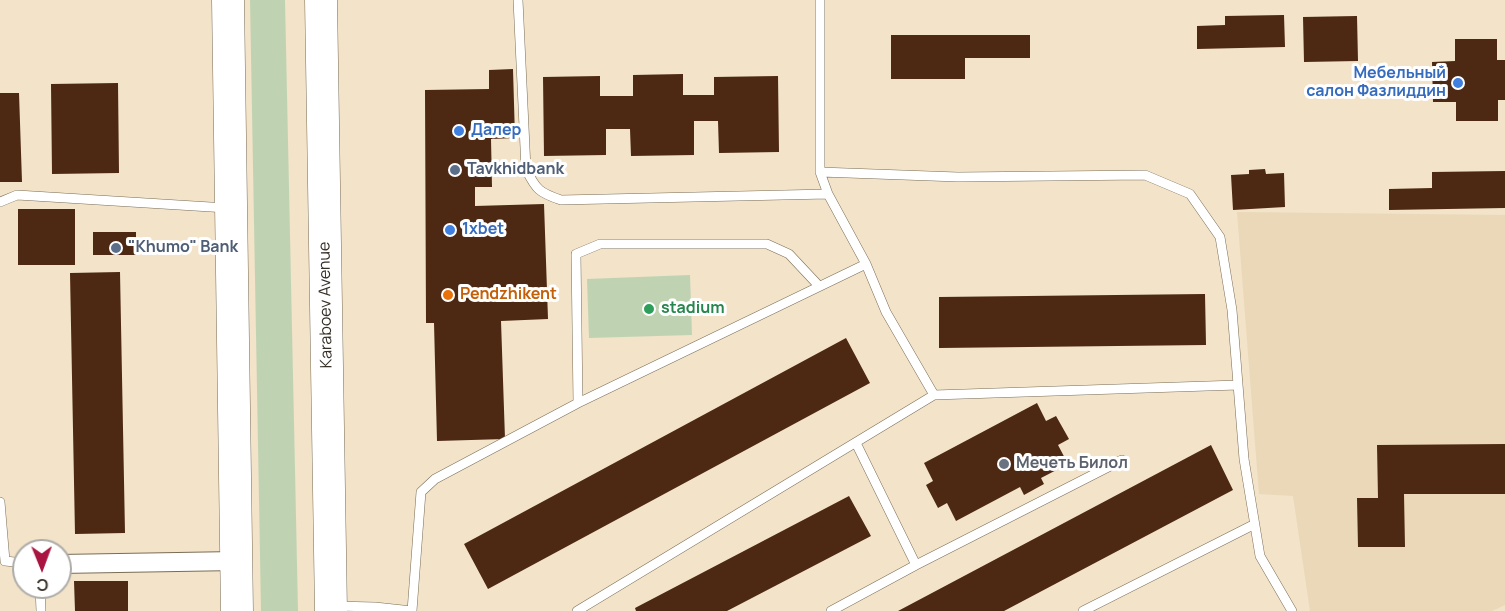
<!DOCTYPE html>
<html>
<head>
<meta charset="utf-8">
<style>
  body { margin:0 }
  #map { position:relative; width:1505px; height:611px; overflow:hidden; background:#f2e3c9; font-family:Manrope,sans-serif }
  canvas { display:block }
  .north { position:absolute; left:12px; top:539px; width:60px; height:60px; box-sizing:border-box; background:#fff; border:2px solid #aeaca8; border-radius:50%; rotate:179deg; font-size:16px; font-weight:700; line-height:24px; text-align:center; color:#352f26 }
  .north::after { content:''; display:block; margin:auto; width:21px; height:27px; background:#aa1441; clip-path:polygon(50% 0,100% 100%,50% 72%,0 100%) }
</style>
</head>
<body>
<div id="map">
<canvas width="1505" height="611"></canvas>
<div class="north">С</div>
</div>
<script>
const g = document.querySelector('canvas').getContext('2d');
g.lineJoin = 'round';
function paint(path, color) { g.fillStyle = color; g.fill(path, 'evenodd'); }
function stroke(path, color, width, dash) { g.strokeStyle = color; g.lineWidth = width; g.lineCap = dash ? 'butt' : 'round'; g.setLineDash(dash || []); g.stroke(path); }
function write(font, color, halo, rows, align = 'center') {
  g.font = font + ' Manrope,sans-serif'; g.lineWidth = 6; g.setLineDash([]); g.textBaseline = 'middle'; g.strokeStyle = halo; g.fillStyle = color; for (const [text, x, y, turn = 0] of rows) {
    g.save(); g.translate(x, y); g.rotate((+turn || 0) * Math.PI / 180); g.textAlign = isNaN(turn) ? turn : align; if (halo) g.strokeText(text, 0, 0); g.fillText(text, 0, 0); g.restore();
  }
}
paint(new Path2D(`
  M1237,212L1505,215V605L1492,611H1310L1293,496L1259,494Z`), '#ead8b8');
paint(new Path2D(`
  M250,0H285L298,611H261Z
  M690,275L692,335L589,338L587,279Z`), '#bfd3b3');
paint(new Path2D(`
  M1284,15L1285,47L1197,49V26L1225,25V16Z
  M1357,16L1358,61L1304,62L1303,17Z
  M891,35H1030V58H965V79H891Z
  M1455,39H1497V60H1505V100H1498V121H1456V102H1433L1432,62L1455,61Z
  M513,69L515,138L491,139L492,187H475V206L544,204L548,319L501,321L505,439L437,441L434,323H426L425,90L489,89V70Z
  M683,74V95H714V77L778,76L779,152L719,153L718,121H694V155L631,156L630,129H606V155L544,156L543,77L600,76V96H633V75Z
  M118,83L119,173L52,174L51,84Z
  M0,93H19L22,182H0Z
  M1265,169L1266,174L1284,173L1285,207L1233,210L1231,175L1249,174V170Z
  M1505,171V208L1389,210V189L1432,188V172Z
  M18,209H75V265H18Z
  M93,232H136V255H93Z
  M120,272L125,533L75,534L70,273Z
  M1205,294L1206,345L939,348V297Z
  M846,338L870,383L488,589L464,544Z
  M1037,403L1046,421L1056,416L1069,439L1058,445L1068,464L1041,478L1044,484L1024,495L1020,487L956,521L947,503L938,508L926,485L933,481L924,463Z
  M1505,444V494H1404L1405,547H1358L1357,498H1378L1377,445Z
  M1211,445L1233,490L1004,611H898Z
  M849,496L871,536L727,611H636L635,608Z
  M74,581H128V611H75Z`), '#4d2812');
const service = new Path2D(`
  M518,0L526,169C536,190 540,193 561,200L828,194
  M820,0V172L958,177L1145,175L1190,194L1220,237L1232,310L1244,459L1260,556L1292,611
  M820,172L828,194L866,264L886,312L934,395
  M0,202L17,195L227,208
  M578,403L576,254L600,244H767L789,254L819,286
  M856,443L916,565
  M0,502L5,561L24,563
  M40,587L41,611
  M335,606L375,607L412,611L421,492L435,479L578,403L866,264
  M577,611L934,395L1238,385
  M831,611L916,565L1122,460
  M1083,611L1251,526`);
const minor = new Path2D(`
  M60,564L236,561`);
const trunk = new Path2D(`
  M228,0L237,611
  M321,0L331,611`);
stroke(service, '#7a6d56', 10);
stroke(minor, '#7a6d56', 20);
stroke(trunk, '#7a6d56', 33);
stroke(service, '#fff', 9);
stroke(minor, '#fff', 18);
stroke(trunk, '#fff', 32);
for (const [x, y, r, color] of [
  [1458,83,6,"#3f7fe0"],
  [459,131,6,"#3f7fe0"],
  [455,170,6,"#5c6f8a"],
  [450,230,6,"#3f7fe0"],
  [116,248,6,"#5c6f8a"],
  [448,295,6,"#e8710a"],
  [649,309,6,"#2e9e5b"],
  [1004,464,6,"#6b7280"]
]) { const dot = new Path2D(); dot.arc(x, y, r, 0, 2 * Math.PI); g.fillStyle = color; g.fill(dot); stroke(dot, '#fff', 2); }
write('bold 16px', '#366cbe', '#fff', [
  ["Мебельный",1446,74,"right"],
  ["салон Фазлиддин",1446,92,"right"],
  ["Далер",471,131],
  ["1xbet",462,230]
], 'left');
write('bold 16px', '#4e5e75', '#fff', [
  ["Tavkhidbank",467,170],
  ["\"Khumo\" Bank",128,248]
], 'left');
write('bold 16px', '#c56008', '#fff', [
  ["Pendzhikent",460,295]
], 'left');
write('16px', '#352f26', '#fff', [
  ["Karaboev Avenue",326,305,-91]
]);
write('bold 16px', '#27864d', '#fff', [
  ["stadium",661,309]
], 'left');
write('bold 16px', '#5b616d', '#fff', [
  ["Мечеть Билол",1016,464]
], 'left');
</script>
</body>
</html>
